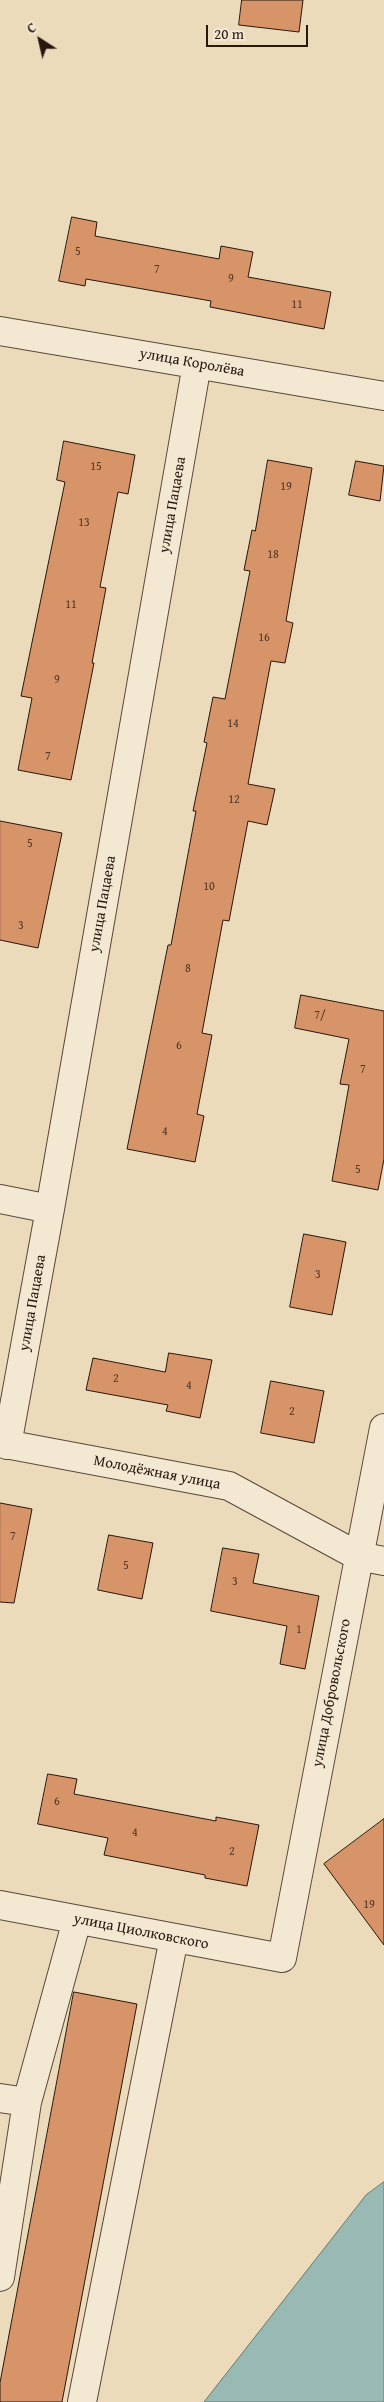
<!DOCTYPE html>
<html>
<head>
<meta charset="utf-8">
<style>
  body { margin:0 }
  #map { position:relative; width:384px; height:2402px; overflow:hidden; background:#ecdbba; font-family:"Gentium Book Plus",serif }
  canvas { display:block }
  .north { position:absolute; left:15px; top:15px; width:50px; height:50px; -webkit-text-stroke:4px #f3e8d2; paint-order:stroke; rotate:325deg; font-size:14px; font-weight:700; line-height:20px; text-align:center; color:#27170f }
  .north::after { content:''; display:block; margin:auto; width:18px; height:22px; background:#27170f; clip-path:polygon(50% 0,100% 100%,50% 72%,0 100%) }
  .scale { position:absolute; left:206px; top:25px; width:102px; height:22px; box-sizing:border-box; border:2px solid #27170f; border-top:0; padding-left:6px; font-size:15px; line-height:18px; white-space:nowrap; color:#27170f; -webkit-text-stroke:4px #f3e8d2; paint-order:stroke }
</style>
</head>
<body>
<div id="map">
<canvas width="384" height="2402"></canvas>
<div class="north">С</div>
<div class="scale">20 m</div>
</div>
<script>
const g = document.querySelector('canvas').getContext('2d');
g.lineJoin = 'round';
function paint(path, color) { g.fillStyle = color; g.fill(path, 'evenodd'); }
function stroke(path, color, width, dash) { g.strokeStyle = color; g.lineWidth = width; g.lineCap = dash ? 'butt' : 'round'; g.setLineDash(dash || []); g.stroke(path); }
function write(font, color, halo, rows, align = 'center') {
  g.font = font + ' "Gentium Book Plus",serif'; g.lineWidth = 5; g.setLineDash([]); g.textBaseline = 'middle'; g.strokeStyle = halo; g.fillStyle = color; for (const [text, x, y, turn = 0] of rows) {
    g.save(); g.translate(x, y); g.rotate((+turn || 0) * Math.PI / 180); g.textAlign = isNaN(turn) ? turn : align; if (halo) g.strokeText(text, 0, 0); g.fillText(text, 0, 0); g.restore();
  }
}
const water = new Path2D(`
  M384,2182V2402H204L366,2195Z`);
paint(water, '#99bab4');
stroke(water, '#6b7972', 1);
const building = new Path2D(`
  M242,0H303L299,32L239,25Z
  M72,217L97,222L95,236L219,259L221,246L253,252L248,277L331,292L324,329L210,307L211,301L86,279L85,286L59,281Z
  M64,441L135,455L128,494L118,492L100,587L106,588L92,663H94L71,780L18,770L32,698L21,696L65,482L57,480Z
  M268,460L312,468L286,621L293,623L285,663L271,661L248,784L275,789L267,825L248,821L229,921L223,920L202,1033L212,1035L197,1114L204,1116L195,1162L127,1149L168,945H171L196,811H193L207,743L204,742L213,697L225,699L250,571L244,570L252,530L255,531Z
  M356,461L384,466L380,501L349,495Z
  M0,821L62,833L38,948L0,940Z
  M301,995L384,1011V1159L378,1190L332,1181L349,1085L340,1084L349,1039L295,1028Z
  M304,1234L346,1242L332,1315L290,1307Z
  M169,1353L212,1360L200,1418L166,1411L168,1405L86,1390L93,1358L165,1372Z
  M271,1381L324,1391L314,1443L261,1433Z
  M0,1503L32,1509L14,1603L0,1602Z
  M109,1535L153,1543L142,1599L98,1590Z
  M223,1548L259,1554L253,1583L319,1596L305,1669L280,1664L287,1626L211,1611Z
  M48,1774L77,1779L74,1794L216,1821V1817L259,1825L247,1886L205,1878V1875L104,1855L108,1838L38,1824Z
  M384,1819V1945L324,1864Z
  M74,1992L137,2004L62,2402H0V2383Z`);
paint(building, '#d79468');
stroke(building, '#27170f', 1);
const minor = new Path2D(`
  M0,331L384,396
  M0,1199L50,1209
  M0,1443L229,1486L358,1556L384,1561
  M7,1445L50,1209L197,364
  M0,1905L282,1958L384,1428
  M0,2098L27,2102L77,1920
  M0,2277L27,2102
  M82,2402L174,1938`);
stroke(minor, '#58483a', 30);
stroke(minor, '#f3e8d2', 28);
write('12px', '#533625', null, [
  ["5",78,252],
  ["7",157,270],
  ["9",231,279],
  ["11",297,305],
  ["15",96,467],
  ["19",286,487],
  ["13",84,523],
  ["18",273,555],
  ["11",71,605],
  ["16",264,638],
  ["9",57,680],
  ["14",233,724],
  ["7",48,757],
  ["12",234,800],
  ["5",30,844],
  ["10",209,887],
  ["3",21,926],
  ["8",188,969],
  ["7/",320,1016],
  ["6",179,1046],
  ["7",363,1070],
  ["4",165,1132],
  ["5",358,1170],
  ["3",318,1275],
  ["2",116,1379],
  ["4",189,1386],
  ["2",292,1412],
  ["7",13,1537],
  ["5",126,1566],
  ["3",235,1582],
  ["1",299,1630],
  ["6",57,1802],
  ["4",135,1833],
  ["2",232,1852],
  ["19",369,1905]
]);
write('15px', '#27170f', '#f3e8d2', [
  ["улица Королёва",192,363,10],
  ["улица Пацаева",173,505,-80],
  ["улица Пацаева",103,904,-80],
  ["улица Пацаева",33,1303,-80],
  ["Молодёжная улица",157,1473,11],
  ["улица Добровольского",332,1693,-79],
  ["улица Циолковского",141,1932,11]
]);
</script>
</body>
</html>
